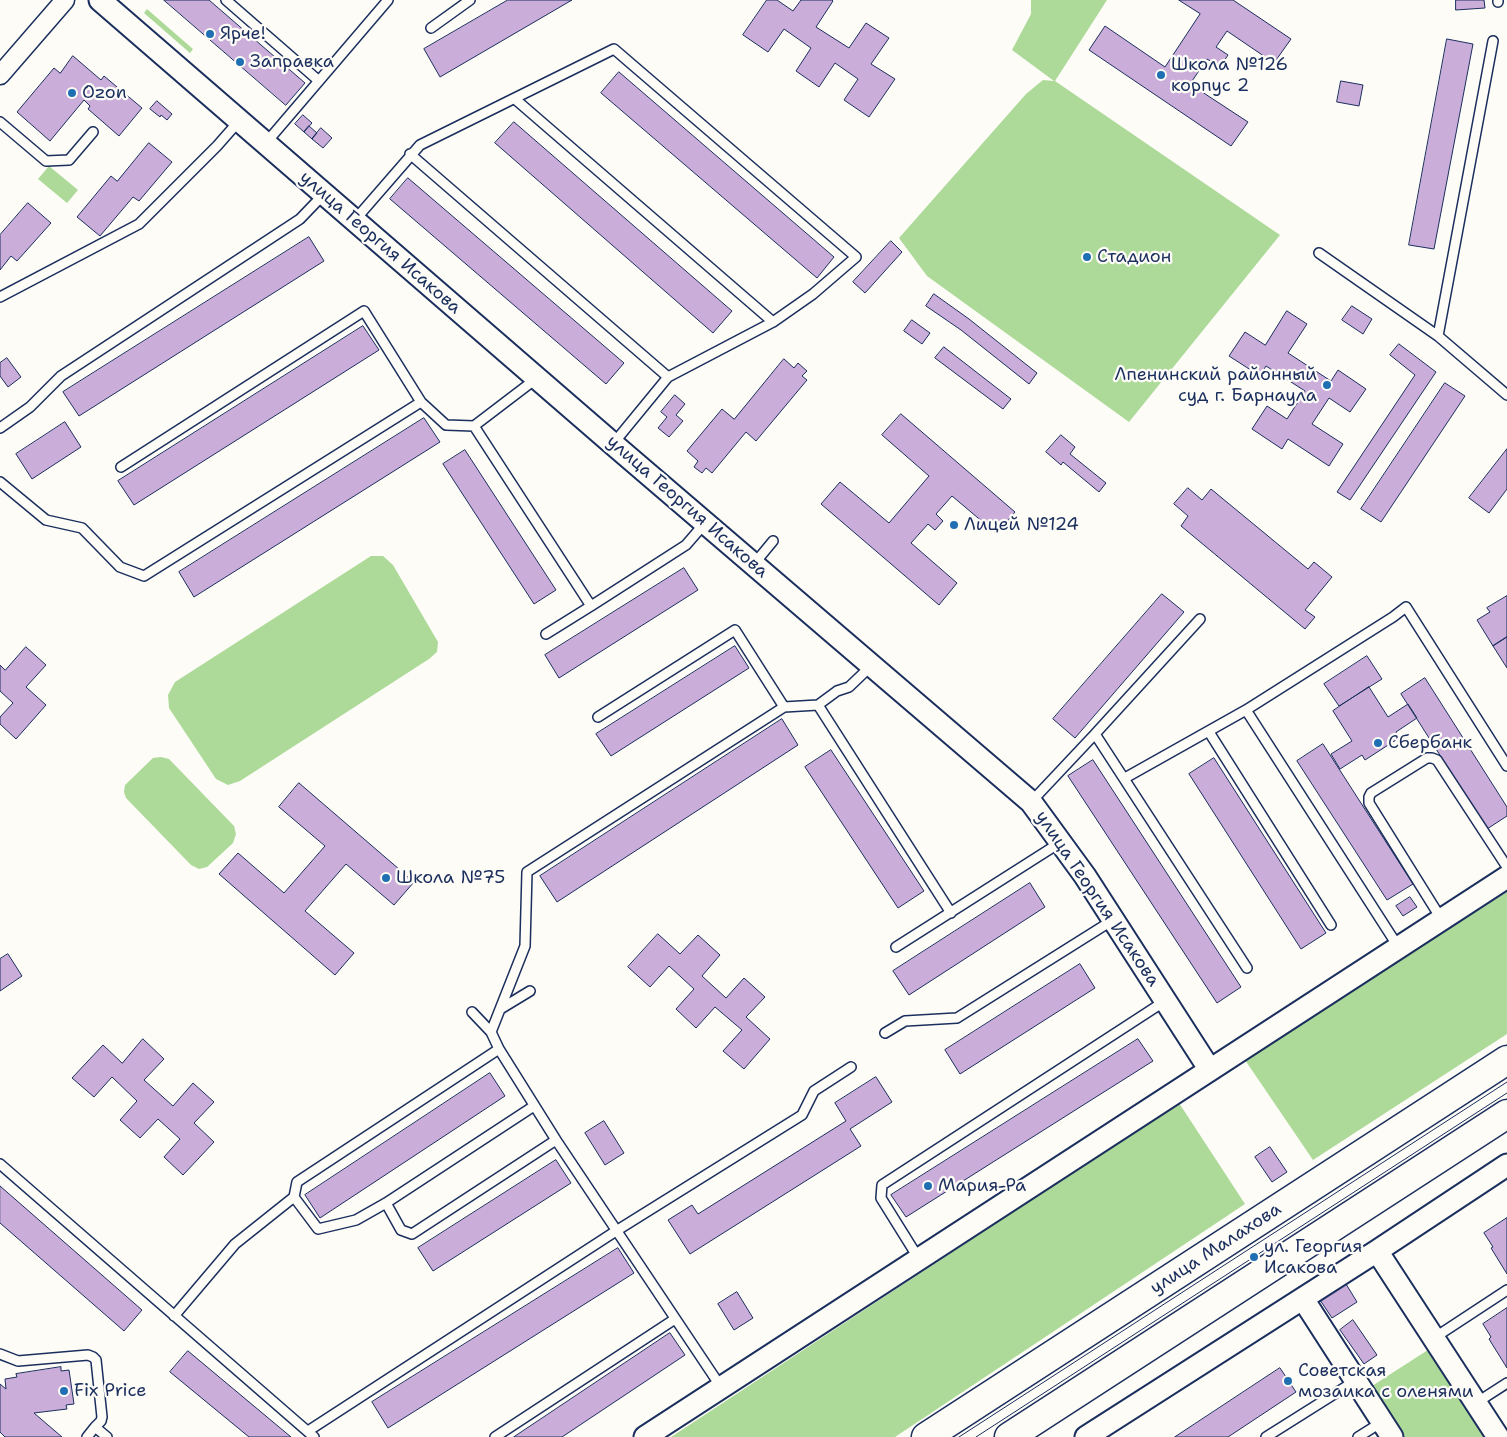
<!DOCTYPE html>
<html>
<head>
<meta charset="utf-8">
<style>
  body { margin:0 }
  canvas { display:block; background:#fdfcf7 }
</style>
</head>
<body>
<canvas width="1507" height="1437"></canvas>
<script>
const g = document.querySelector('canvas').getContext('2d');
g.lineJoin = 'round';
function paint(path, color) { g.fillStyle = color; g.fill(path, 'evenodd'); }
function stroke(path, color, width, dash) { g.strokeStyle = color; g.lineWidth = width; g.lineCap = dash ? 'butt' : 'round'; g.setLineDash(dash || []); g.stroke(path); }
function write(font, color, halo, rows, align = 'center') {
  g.font = font + ' "Shantell Sans",sans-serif'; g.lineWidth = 4.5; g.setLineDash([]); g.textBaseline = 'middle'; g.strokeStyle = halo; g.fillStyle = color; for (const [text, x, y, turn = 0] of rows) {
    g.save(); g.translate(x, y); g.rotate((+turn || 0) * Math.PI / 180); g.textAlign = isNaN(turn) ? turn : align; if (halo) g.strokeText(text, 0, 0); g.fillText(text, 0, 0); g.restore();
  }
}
paint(new Path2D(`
  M1031,0H1107L1055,81L1280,235L1129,422L927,276L899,238L1026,94L1043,80L1054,81L1012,50L1031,14Z
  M147,9L193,49L190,53L144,13Z
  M49,166L78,190L67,203L38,179Z
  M371,556H383L393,565L438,642L437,652L429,659L240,781L228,785L216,779L169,708L168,695L175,682Z
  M161,757L169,759L234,826L236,834L233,843L207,867L199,869L191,865L126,798L124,792L125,785L153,758Z
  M1507,892V1034L1313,1160L1245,1060Z
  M1179,1103L1245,1204L895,1437H671Z
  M1431,1348L1489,1437H1405L1372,1386Z`), '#adda99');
const building = new Path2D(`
  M164,0H209L305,83L286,105Z
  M508,0H572L440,77L424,49Z
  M767,0H777L793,11L801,0H832L833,1L816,27L849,48L866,23L889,38L871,64L895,79L869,117L844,100L858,79L835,63L819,87L796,71L811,48L784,29L768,52L743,35Z
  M1179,0H1233L1291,39L1274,63L1227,31L1216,47L1228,55L1220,67L1207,59L1190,84L1248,122L1231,146L1089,50L1105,26L1165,67L1200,14Z
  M1456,0H1484L1485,8L1456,10Z
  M1447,39L1473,44L1434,249L1409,245Z
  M73,56L101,80L104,76L142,108L119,136L88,109L90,106L84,100L50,141L17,112L54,68L60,73Z
  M619,72L834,257L817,278L601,93Z
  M1341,81L1363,85L1359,106L1337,102Z
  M157,101L172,114L167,120L161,115L160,117L150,109Z
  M303,115L312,123L304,132L295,124Z
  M514,122L732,311L713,333L495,143Z
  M309,126L317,133L312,139L304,132Z
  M321,128L332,138L323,148L312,139Z
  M149,143L172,162L139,201L133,197L100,236L77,217L111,176L117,181Z
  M408,178L624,363L606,384L390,199Z
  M28,203L51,223L17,261L11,256L0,270V235Z
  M309,237L324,261L79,416L63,392Z
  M891,241L902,252L865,293L853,282Z
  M934,294L969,319L1037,373L1029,384L961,330L926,306Z
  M1352,306L1372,319L1363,334L1342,320Z
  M1287,311L1307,324L1288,353L1331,381L1338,370L1366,389L1350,412L1329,398L1312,424L1343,444L1329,466L1288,439L1282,449L1252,429L1267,406L1287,419L1305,391L1266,366L1260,376L1229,356L1245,332L1265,345Z
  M912,320L930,333L922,344L904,331Z
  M363,326L379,350L134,505L118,481Z
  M1399,344L1436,372L1350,500L1337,492L1415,375L1390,355Z
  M944,347L1011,399L1003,409L935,358Z
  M7,358L21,377L8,387L0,376V363Z
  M784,359L794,368L798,363L807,371L802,376L807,380L756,441L746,432L712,473L706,468L702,473L694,467L698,461L687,451L722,409L734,419Z
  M1445,383L1465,396L1381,522L1361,509Z
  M675,395L685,404L676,415L683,421L669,437L658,428L667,417L661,412Z
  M901,414L1015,512L997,534L952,496L936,514L943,521L935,530L928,524L911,543L957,583L939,605L821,504L840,482L889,523L929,476L882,435Z
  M424,418L440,442L194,597L179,572Z
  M65,422L81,447L32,479L16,454Z
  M1061,435L1075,447L1070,454L1106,483L1099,492L1063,462L1061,465L1046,452Z
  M1507,449V489L1489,513L1469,498Z
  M465,450L556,590L534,604L443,464Z
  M1188,488L1202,500L1211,489L1308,569L1314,562L1332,577L1305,610L1315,617L1305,629L1181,526L1188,516L1174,504Z
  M684,568L698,590L559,678L545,655Z
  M1162,594L1184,612L1075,738L1053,719Z
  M1507,596V637L1493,646L1477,620L1490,612L1487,608Z
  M1507,637V668L1493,646Z
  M735,646L749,668L611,756L596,734Z
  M26,647L46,665L26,687L46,705L16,739L0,724V717L13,703L0,691V665L5,670Z
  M1367,656L1382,679L1339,706L1324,684Z
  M1425,678L1507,807V816L1487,829L1401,694Z
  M1369,687L1388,717L1408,704L1417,718L1396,732L1399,738L1365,760L1362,755L1340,769L1331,754L1352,741L1333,711Z
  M782,719L798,745L557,902L540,876Z
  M1323,744L1413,884L1387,900L1297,761Z
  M831,750L924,891L898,908L805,767Z
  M1214,758L1326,933L1301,949L1189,774Z
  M1093,760L1241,987L1217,1003L1068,776Z
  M299,783L414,882L394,905L346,864L305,911L354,953L335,975L219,874L238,853L284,893L325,846L279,807Z
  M1030,883L1045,907L909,995L893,971Z
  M1410,897L1417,907L1403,916L1396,906Z
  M658,934L680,954L698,935L720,955L702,976L726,998L744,978L765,997L746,1017L770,1039L744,1069L723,1051L742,1030L715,1007L696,1028L676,1009L694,989L669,966L650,987L628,967Z
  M8,954L22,976L0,991V959Z
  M1080,964L1095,988L960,1074L945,1050Z
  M143,1039L164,1059L144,1080L173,1106L193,1083L214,1102L194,1123L214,1142L183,1175L164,1157L180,1139L158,1119L140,1138L120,1120L137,1101L112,1077L94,1097L72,1078L103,1045L122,1063Z
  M1138,1039L1153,1061L906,1217L891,1195Z
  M490,1073L505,1096L320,1218L305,1195Z
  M876,1077L892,1102L850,1129L861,1146L690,1254L668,1220L692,1205L698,1214L846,1121L835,1103Z
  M604,1121L624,1153L605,1165L585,1133Z
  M1270,1147L1287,1172L1272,1182L1255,1157Z
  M556,1160L571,1183L433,1271L418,1248Z
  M0,1186L142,1310L124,1331L0,1223Z
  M1507,1218V1274L1491,1248L1493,1247L1484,1233Z
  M618,1248L634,1273L388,1428L372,1402Z
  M1346,1284L1357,1302L1332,1318L1320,1300Z
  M737,1292L753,1318L734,1330L718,1304Z
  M1507,1308V1368L1489,1339L1491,1337L1483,1324Z
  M1353,1320L1377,1355L1364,1364L1340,1330Z
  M670,1333L685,1355L562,1437H514Z
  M188,1351L291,1437H249L170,1372Z
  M61,1367V1371L69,1370L74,1404L66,1405L67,1409L34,1413L62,1437H5L0,1432V1384L6,1389L5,1379L17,1377L16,1374Z
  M1280,1368L1296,1392L1228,1437H1175Z`);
paint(building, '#cbadda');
stroke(building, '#1b2f5e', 1);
const service = new Path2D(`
  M226,0L319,81
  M1498,0V2
  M431,28L470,0
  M515,99L773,322
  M0,122L46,161L69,160L93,132
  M265,144L388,0
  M410,154L668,377
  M354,221L420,145L614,49L856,257L813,294L773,322L668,377L613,444
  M1319,253L1438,336L1507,395
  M0,297L139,224L217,146L239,121
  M1438,336L1493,41
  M421,402L446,425L474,426L591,606L546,634
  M474,426L537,378
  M0,428L30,407L61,376L300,219L324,194
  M0,482L46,520L82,528L120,567L144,576L421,402L364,311L121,467
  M754,564L773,541
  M591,606L686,545L705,523
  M872,665L849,687L837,691L818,705L951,913
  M1246,710L1399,948
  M598,717L735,630L784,707
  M1209,732L1331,925
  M1095,734L1200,619
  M1125,778L1246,710L1393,617L1406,607L1507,766
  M1031,802L1095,734L1247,968
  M1442,920L1369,803V797L1371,793L1427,758H1432L1437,760L1507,867
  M896,947L1061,842
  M502,1008L530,991
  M472,1012L491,1032
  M885,1033L905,1021L957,1018L1113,920
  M499,1049L491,1032L525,946L527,872L784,707L818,705
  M0,1164L314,1437
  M294,1197L318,1229L356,1220L386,1203L534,1106
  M386,1203L401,1230L412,1234L556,1140
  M919,1259L881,1198L882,1185L1165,1001
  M174,1316L235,1244L294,1197L297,1182L499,1049L556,1140L721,1387
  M1434,1338L1507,1290
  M0,1354L18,1361L88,1355L93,1357L96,1360L102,1417L101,1421L95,1427L107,1437
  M1476,1403L1507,1383
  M308,1431L616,1231L802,1115L814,1091L851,1067
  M87,1437L95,1427
  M495,1437L675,1319
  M1266,1437L1355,1381
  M1358,1437L1382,1422`);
const minor = new Path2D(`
  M0,75L65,0`);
const tertiary = new Path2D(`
  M100,0L613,444L1031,802L1085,876L1210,1070
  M1377,1251L1498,1437
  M1303,1299L1392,1437
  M645,1437L1507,877
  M1086,1437L1377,1251L1507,1165`);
const primary = new Path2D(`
  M926,1437L1507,1060
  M1009,1437L1507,1114`);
stroke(service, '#1b2f5e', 12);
stroke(minor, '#1b2f5e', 21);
stroke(tertiary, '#1b2f5e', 25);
stroke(primary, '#1b2f5e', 31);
stroke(service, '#fdfcf7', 9);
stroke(minor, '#fdfcf7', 18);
stroke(tertiary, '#fdfcf7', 21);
stroke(primary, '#fdfcf7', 28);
stroke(new Path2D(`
  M959,1437L1507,1082
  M976,1437L1507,1093`), '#1b2f5e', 1);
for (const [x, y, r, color] of [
  [210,34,5,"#1f6fb2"],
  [240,62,5,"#1f6fb2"],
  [1161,75,5,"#1f6fb2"],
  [72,93,5,"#1f6fb2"],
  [1087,257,5,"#1f6fb2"],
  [1327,385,5,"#1f6fb2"],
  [954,525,5,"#1f6fb2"],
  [1378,743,5,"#1f6fb2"],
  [386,878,5,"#1f6fb2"],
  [928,1186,5,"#1f6fb2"],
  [1254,1257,5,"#1f6fb2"],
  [1288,1381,5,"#1f6fb2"],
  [64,1391,5,"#1f6fb2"]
]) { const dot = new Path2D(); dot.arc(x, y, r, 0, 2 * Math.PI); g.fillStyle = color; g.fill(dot); stroke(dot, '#fdfcf7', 2); }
write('18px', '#1b2f5e', '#fdfcf7', [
  ["Ярче!",220,34],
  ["Заправка",250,62],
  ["Школа №126",1171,65],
  ["корпус 2",1171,86],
  ["Ozon",82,93],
  ["Стадион",1097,257],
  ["Лпенинский районный",1317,375,"right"],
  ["суд г. Барнаула",1317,396,"right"],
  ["Лицей №124",964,525],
  ["Сбербанк",1388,743],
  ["Школа №75",396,878],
  ["Мария-Ра",938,1186],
  ["ул. Георгия",1264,1247],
  ["Исакова",1264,1268],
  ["Советская",1298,1371],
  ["мозаика с оленями",1298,1392],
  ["Fix Price",74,1391]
], 'left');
write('18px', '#1b2f5e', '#fdfcf7', [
  ["улица Георгия Исакова",380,243,41],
  ["улица Георгия Исакова",687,507,41],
  ["улица Георгия Исакова",1097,899,56],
  ["улица Малахова",1216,1249,-33]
]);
</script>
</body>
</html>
